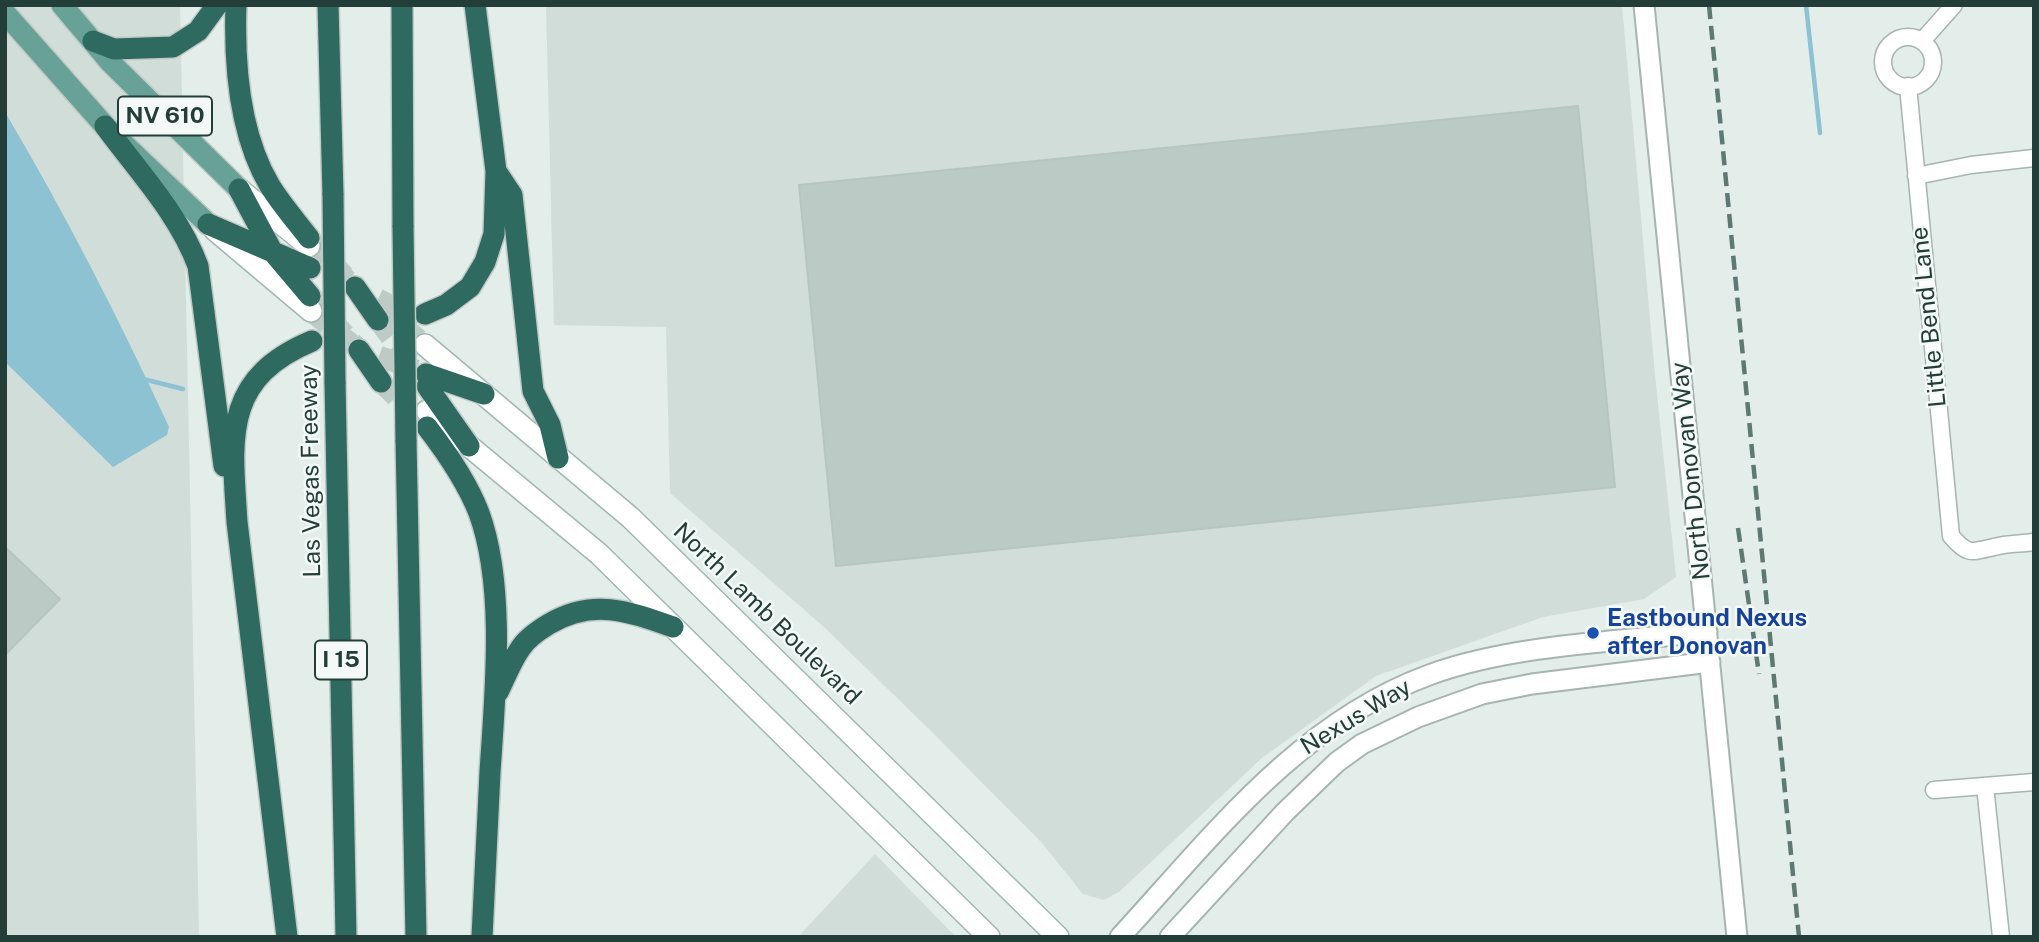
<!DOCTYPE html>
<html>
<head>
<meta charset="utf-8">
<style>
  body { margin:0 }
  #map { position:relative; width:2039px; height:942px; overflow:hidden; background:#e3ede9; font-family:"Public Sans",sans-serif }
  canvas { display:block }
  .frame { position:absolute; inset:0; border:7px solid #233e38; pointer-events:none }
</style>
</head>
<body>
<div id="map">
<canvas width="2039" height="942"></canvas>
<div class="frame"></div>
</div>
<script>
const g = document.querySelector('canvas').getContext('2d');
g.lineJoin = 'round';
function paint(path, color) { g.fillStyle = color; g.fill(path, 'evenodd'); }
function stroke(path, color, width, dash) { g.strokeStyle = color; g.lineWidth = width; g.lineCap = dash ? 'butt' : 'round'; g.setLineDash(dash || []); g.stroke(path); }
function write(font, color, halo, rows, align = 'center') {
  g.font = font + ' "Public Sans",sans-serif'; g.lineWidth = 5; g.setLineDash([]); g.textBaseline = 'middle'; g.strokeStyle = halo; g.fillStyle = color; for (const [text, x, y, turn = 0] of rows) {
    g.save(); g.translate(x, y); g.rotate((+turn || 0) * Math.PI / 180); g.textAlign = isNaN(turn) ? turn : align; if (halo) g.strokeText(text, 0, 0); g.fillText(text, 0, 0); g.restore();
  }
}
paint(new Path2D(`
  M5,5H180L199,937H5Z
  M546,5H1622L1655,375L1676,577L1644,599L1543,617L1376,676L1262,758L1119,892L1104,900L1083,894L1041,842L928,728L824,627L670,493L666,327L554,325Z
  M875,854L956,937H798Z`), '#d1ddd8');
paint(new Path2D(`
  M5,112C66,215 119,319 169,427L167,435L113,467L5,362Z`), '#8cc2d1');
stroke(new Path2D(`
  M1806,5L1820,133
  M143,379L183,389`), '#8cc2d1', 4.5);
const building = new Path2D(`
  M1578,106L1615,487L836,566L799,185Z
  M5,547L60,599L5,655Z`);
paint(building, '#bbcac5');
stroke(building, '#b5c6c0', 2);
stroke(new Path2D(`
  M309,246L355,287
  M379,306L425,345
  M311,311L359,350`), '#bdcac6', 21, [21, 10]);
stroke(new Path2D(`
  M309,238L355,287
  M310,296L359,350
  M378,299L412,316H417
  M378,320L411,364
  M379,356L416,370
  M381,382L427,427`), '#bdcac6', 21, [21, 10]);
const minor = new Path2D(`
  M1883 62a25 25 0 1 1 50 0a25 25 0 1 1-50 0Z
  M1922,41L1954,5
  M1908,86L1951,536C1968,556 1972,552 1994,547C2007,543 2021,544 2034,542
  M1916,176L1971,165L2034,158
  M1985,786L2001,937
  M1934,790L2034,782`);
const tertiary = new Path2D(`
  M1644,5L1737,937
  M1120,937C1211,838 1298,723 1429,675C1510,645 1620,641 1707,632
  M1170,937L1285,812L1337,762L1362,744L1418,717L1482,694L1532,684L1710,662`);
const secondary = new Path2D(`
  M240,190L309,246
  M215,230L311,311
  M425,345L631,518L1058,937
  M427,411L599,554L989,937`);
const primary = new Path2D(`
  M62,5L110,62L239,189
  M5,13L105,126L208,224`);
const motorway = new Path2D(`
  M236,5C234,63 239,134 270,186C281,204 296,221 309,238
  M328,5L333,195
  M402,5L403,227
  M93,41L114,49L173,47L198,31L217,5
  M105,126C138,171 179,214 198,266L224,466
  M496,171L512,195L533,391L550,425L558,458
  M239,189L272,251L310,296
  M208,224L310,268
  M355,287L378,320
  M425,314L446,305L470,287L485,262L494,234L496,171L475,5
  M359,350L381,382
  M426,374L484,394
  M335,382L346,937
  M427,386L469,446
  M427,427C447,453 467,482 479,513C506,587 495,694 490,772C487,827 485,882 482,937
  M406,440L416,937
  M498,692C505,678 511,662 520,649C526,639 539,630 549,624C593,598 628,611 673,627
  M287,937L237,522C232,440 221,379 312,341`);
stroke(minor, '#a6b5b0', 19);
stroke(tertiary, '#a6b5b0', 23);
stroke(secondary, '#a1b8b2', 24);
stroke(primary, '#c1c9c7', 24);
stroke(motorway, '#c1c9c7', 24);
stroke(minor, '#fff', 16);
stroke(tertiary, '#fff', 19);
stroke(secondary, '#fff', 21);
stroke(primary, '#68a296', 21);
stroke(motorway, '#2f6a61', 21);
stroke(new Path2D(`
  M1709,5L1799,937
  M1738,528L1759,674`), '#5d7973', 4.5, [14, 7]);
const motorwayBridge = new Path2D(`
  M333,195L335,382
  M403,227L406,440`);
stroke(motorwayBridge, '#c1c9c7', 24, []);
stroke(motorwayBridge, '#2f6a61', 21);
for (const [x, y, r, color] of [
  [1593,633,7,"#1a4fb4"]
]) { const dot = new Path2D(); dot.arc(x, y, r, 0, 2 * Math.PI); g.fillStyle = color; g.fill(dot); stroke(dot, '#f4f9f7', 2.5); }
for (const [x, y, w] of [
  [165,116,94],
  [341,660,52]
]) { const box = new Path2D(); box.roundRect(x - w / 2, y - 19.5, w, 39, 5); g.fillStyle = '#f4f9f7'; g.fill(box); stroke(box, '#233e38', 2); }
write('bold 23px', '#233e38', null, [
  ["NV 610",165,116],
  ["I 15",341,660]
]);
write('24px', '#233e38', '#f4f9f7', [
  ["Little Bend Lane",1929,317,-96],
  ["Las Vegas Freeway",311,471,-91],
  ["North Donovan Way",1691,471,-96],
  ["North Lamb Boulevard",767,614,44],
  ["Nexus Way",1356,717,-31]
]);
write('bold 24px', '#164399', '#f4f9f7', [
  ["Eastbound Nexus",1607,619],
  ["after Donovan",1607,647]
], 'left');
</script>
</body>
</html>
